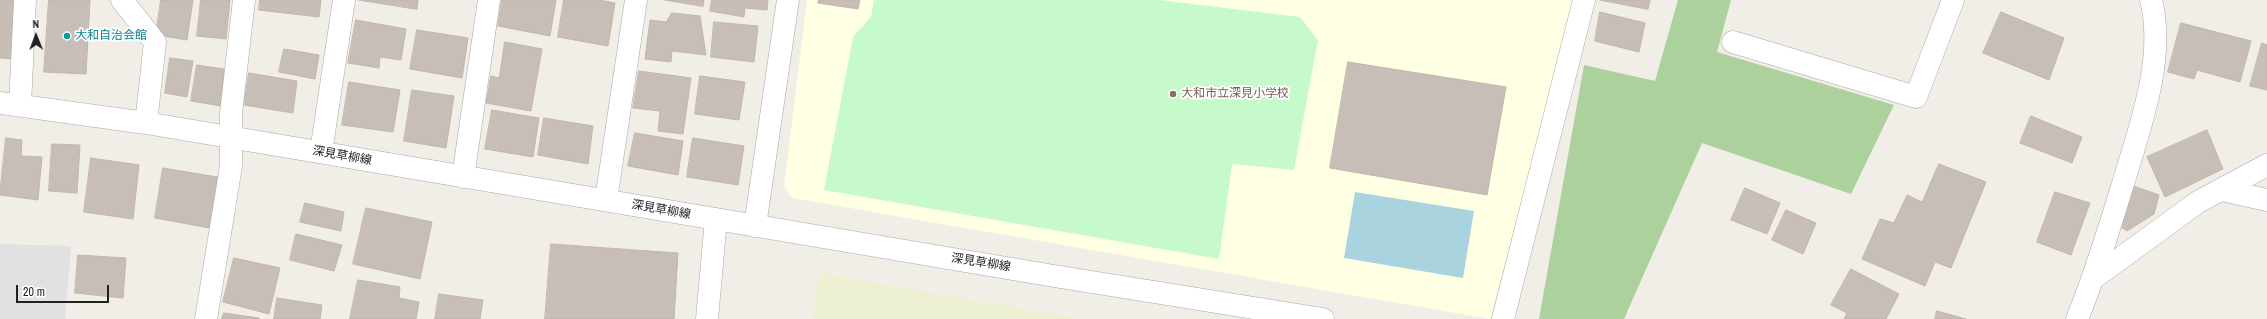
<!DOCTYPE html>
<html>
<head>
<meta charset="utf-8">
<style>
  body { margin:0 }
  #map { position:relative; width:2267px; height:319px; overflow:hidden; background:#f1eee8; font-family:"Archivo Narrow",sans-serif }
  canvas { display:block }
  .north { position:absolute; left:16px; top:16px; width:40px; height:40px; -webkit-text-stroke:3px #fff; paint-order:stroke; rotate:359deg; font-size:11px; font-weight:700; line-height:16px; text-align:center; color:#212121 }
  .north::after { content:''; display:block; margin:auto; width:14px; height:18px; background:#212121; clip-path:polygon(50% 0,100% 100%,50% 72%,0 100%) }
  .scale { position:absolute; left:16px; top:285px; width:93px; height:18px; box-sizing:border-box; border:2px solid #212121; border-top:0; padding-left:5px; font-size:12px; line-height:14px; white-space:nowrap; color:#212121; -webkit-text-stroke:3px #fff; paint-order:stroke }
</style>
</head>
<body>
<div id="map">
<canvas width="2267" height="319"></canvas>
<div class="north">N</div>
<div class="scale">20 m</div>
</div>
<script>
const g = document.querySelector('canvas').getContext('2d');
g.lineJoin = 'round';
function paint(path, color) { g.fillStyle = color; g.fill(path, 'evenodd'); }
function stroke(path, color, width, dash) { g.strokeStyle = color; g.lineWidth = width; g.lineCap = dash ? 'butt' : 'round'; g.setLineDash(dash || []); g.stroke(path); }
function write(font, color, halo, rows, align = 'center') {
  g.font = font + ' "Archivo Narrow","Noto Sans JP",sans-serif'; g.lineWidth = 3.5; g.setLineDash([]); g.textBaseline = 'middle'; g.strokeStyle = halo; g.fillStyle = color; for (const [text, x, y, turn = 0] of rows) {
    g.save(); g.translate(x, y); g.rotate((+turn || 0) * Math.PI / 180); g.textAlign = isNaN(turn) ? turn : align; if (halo) g.strokeText(text, 0, 0); g.fillText(text, 0, 0); g.restore();
  }
}
paint(new Path2D(`
  M807,0H1575L1490,319L792,198L784,187Z`), '#ffffe3');
paint(new Path2D(`
  M820,273L1081,319H812Z`), '#eef0d4');
paint(new Path2D(`
  M1678,0H1731L1717,52L1894,105L1851,194L1702,143L1624,319H1539L1584,65L1655,81Z`), '#add19d');
paint(new Path2D(`
  M874,0H1159L1300,17L1318,40L1294,170L1232,164L1219,259L824,190L853,37L871,17Z`), '#c7faca');
paint(new Path2D(`
  M0,244L71,246L65,319H0Z`), '#e1e1e1');
paint(new Path2D(`
  M1355,192L1474,211L1463,278L1344,258Z`), '#a9d3df');
const building = new Path2D(`
  M0,0H18L15,59L0,58Z
  M49,0H90L86,74L44,72Z
  M161,0H193L187,40L156,35Z
  M201,0H230L226,39L197,36Z
  M260,0H321L319,17L259,10Z
  M359,0H418L417,9Z
  M502,0H556L550,36L498,26Z
  M564,0H599L615,3L608,46L558,37Z
  M665,0H704L703,6Z
  M712,0H768L767,10L745,8L744,17L710,11Z
  M819,0H860L858,9L818,3Z
  M1600,0H1650L1648,9Z
  M1600,12L1645,23L1639,52L1595,41Z
  M2001,12L2064,38L2049,80L1983,53Z
  M672,13L700,16L706,55L672,51L671,62L645,59L650,20L666,22Z
  M356,20L406,29L401,60L380,57L379,68L348,63Z
  M714,22L758,26L754,62L711,57Z
  M2181,23L2251,41L2240,82L2197,70L2194,79L2168,72Z
  M417,30L468,38L462,78L410,69Z
  M505,42L542,49L531,111L486,103L491,76L499,78Z
  M2262,43L2267,45V90L2250,86Z
  M284,49L319,55L315,79L279,72Z
  M170,58L193,61L187,97L165,93Z
  M1348,62L1506,87L1487,195L1330,168Z
  M197,65L224,69L221,106L191,101Z
  M639,71L691,78L683,134L658,131L660,111L633,108Z
  M249,73L297,81L293,113L244,105Z
  M700,76L745,82L739,120L695,114Z
  M349,82L400,90L393,132L342,125Z
  M412,90L454,96L446,148L404,141Z
  M492,110L539,118L533,157L485,149Z
  M2031,116L2082,137L2072,163L2020,143Z
  M544,118L593,126L588,164L538,155Z
  M2207,130L2223,169L2165,197L2147,157Z
  M635,133L683,141L678,175L628,166Z
  M6,138L22,140L21,156L42,157L38,200L0,195Z
  M693,138L744,146L738,185L687,177Z
  M52,144L80,145L77,193L49,191Z
  M91,158L139,165L133,219L84,212Z
  M1939,164L1986,182L1951,268L1935,262L1925,286L1862,259L1880,219L1894,223L1907,195L1922,202Z
  M163,168L223,178L215,229L155,218Z
  M2131,185L2159,195L2154,214L2127,231L2117,224Z
  M1745,188L1780,203L1767,234L1731,220Z
  M2055,192L2090,203L2071,255L2037,242Z
  M305,203L344,212L341,231L300,222Z
  M366,208L432,222L420,279L353,264Z
  M1786,210L1816,223L1803,254L1772,240Z
  M296,234L342,245L334,271L290,260Z
  M551,244L678,253L674,319H545Z
  M78,255L126,258L123,298L75,293Z
  M234,258L280,268L269,314L223,302Z
  M1851,269L1899,294L1886,319H1844L1847,313L1831,305Z
  M358,280L400,287L399,298L419,302L416,319H350Z
  M439,294L483,300L480,319H435Z
  M277,298L322,305L320,319H274Z
  M1937,311L1966,319H1935Z
  M224,313L259,318V319H222Z`);
paint(building, '#c6beb7');
stroke(building, '#c3b5aa', 1);
const minor = new Path2D(`
  M122,0L155,42L146,123
  M1733,42L1916,97L1953,0
  M0,103L146,123L1054,276L1323,319
  M20,105L25,0
  M321,152L344,0
  M463,177L489,0
  M2222,190L2267,200
  M606,200L636,0
  M755,226L788,0
  M2095,277L2198,202L2267,165
  M206,319L231,166V113L244,0
  M707,319L716,219
  M1503,319L1584,0
  M2077,319C2095,276 2108,232 2122,187C2139,130 2166,59 2151,0`);
stroke(minor, '#a8a8a8', 23);
stroke(minor, '#fff', 22);
for (const [x, y, r, color] of [
  [67,36,4,"#0f9aa8"],
  [1173,94,4,"#8d6e63"]
]) { const dot = new Path2D(); dot.arc(x, y, r, 0, 2 * Math.PI); g.fillStyle = color; g.fill(dot); stroke(dot, '#fff', 1.5); }
write('12px', '#0d838f', '#fff', [
  ["大和自治会館",75,36]
], 'left');
write('12px', '#785e54', '#fff', [
  ["大和市立深見小学校",1181,94]
], 'left');
write('12px', '#212121', '#fff', [
  ["深見草柳線",342,156,10],
  ["深見草柳線",661,210,10],
  ["深見草柳線",981,263,9]
]);
</script>
</body>
</html>
